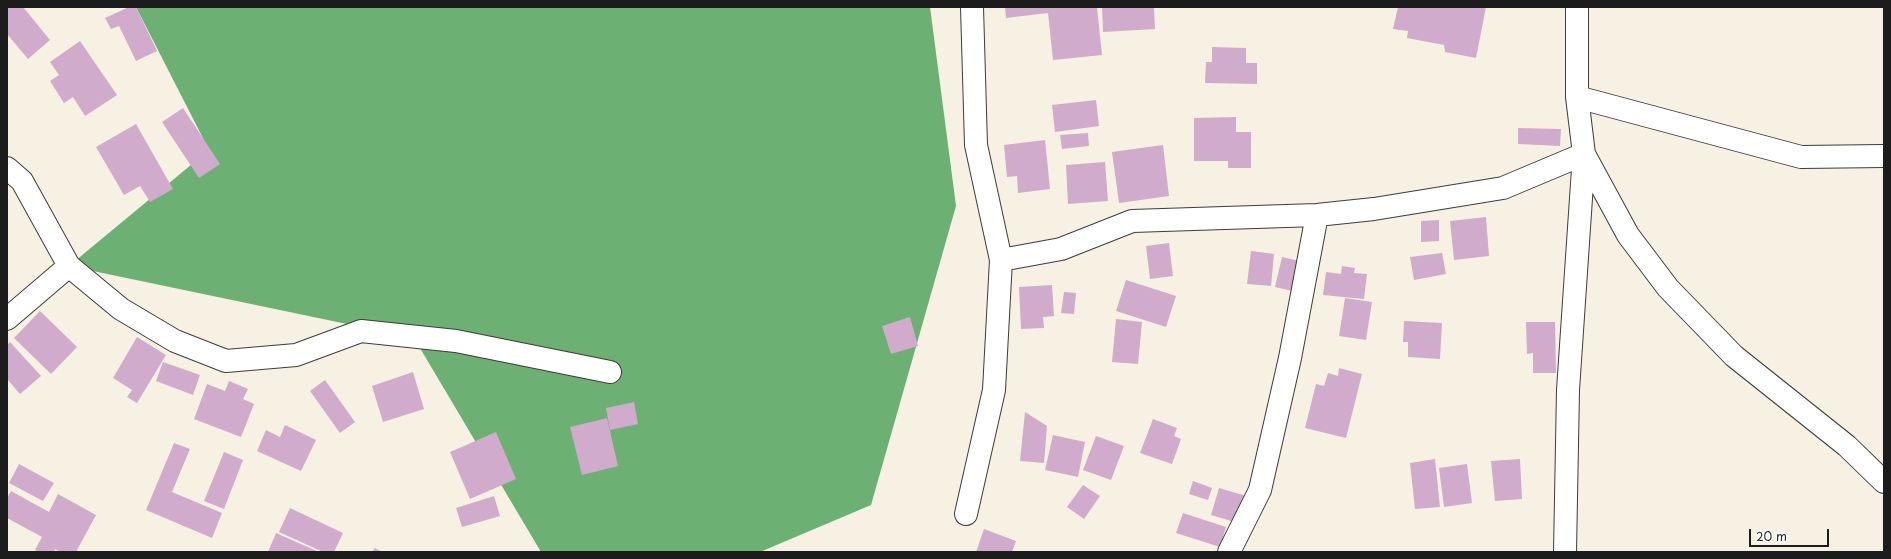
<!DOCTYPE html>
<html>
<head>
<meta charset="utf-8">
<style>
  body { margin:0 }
  #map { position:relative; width:1891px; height:559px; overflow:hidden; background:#f7f1e3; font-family:"Playpen Sans",sans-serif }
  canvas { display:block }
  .frame { position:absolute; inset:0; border:8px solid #1c1c1c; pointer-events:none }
  .scale { position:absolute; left:1749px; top:529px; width:80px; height:18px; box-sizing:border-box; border:2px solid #1c1c1c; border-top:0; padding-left:5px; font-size:12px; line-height:14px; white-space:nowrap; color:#1c1c1c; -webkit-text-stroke:3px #fff; paint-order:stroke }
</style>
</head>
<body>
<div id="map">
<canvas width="1891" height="559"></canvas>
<div class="frame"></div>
<div class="scale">20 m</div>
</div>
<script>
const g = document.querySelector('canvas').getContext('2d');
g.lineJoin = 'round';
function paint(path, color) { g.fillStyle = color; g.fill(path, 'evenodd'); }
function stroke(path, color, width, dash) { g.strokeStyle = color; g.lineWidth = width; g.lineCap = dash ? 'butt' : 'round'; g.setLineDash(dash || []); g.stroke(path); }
paint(new Path2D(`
  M136,7H930L956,206L871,505L760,552H541L414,338L69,266L209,150Z`), '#6db073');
paint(new Path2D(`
  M7,7H23L50,40L28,59L7,34Z
  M129,7H136L157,51L136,61L119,26L111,29L105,18Z
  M1005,7H1097L1102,55L1053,60L1048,13L1006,18Z
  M1102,7H1154L1155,29L1103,32Z
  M1398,7H1486L1476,58L1445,52L1444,45L1407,38L1408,31L1393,29Z
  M80,41L117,95L85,116L73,97L64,103L50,81L59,75L50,62Z
  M1212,47L1246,48V63H1257V84L1205,83L1206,62H1212Z
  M1096,100L1099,126L1055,132L1052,105Z
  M183,108L220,164L199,178L162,122Z
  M1236,117V132H1251V168H1228V161H1194V118Z
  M136,124L173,189L150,202L140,186L124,195L96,147Z
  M1518,128L1561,129L1560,146L1518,144Z
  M1088,133L1089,146L1062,149L1060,135Z
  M1045,140L1050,189L1018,193L1017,176L1007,177L1004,145Z
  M1163,145L1169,196L1119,203L1112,152Z
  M1105,162L1108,201L1068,204L1066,165Z
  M1486,217L1489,256L1454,260L1450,221Z
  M1439,220V241L1421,242V221Z
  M1169,243L1173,276L1150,279L1146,246Z
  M1251,251L1274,254L1271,286L1247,284Z
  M1442,253L1446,274L1414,280L1410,257Z
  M1282,257L1304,262L1297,292L1275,287Z
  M1342,266L1355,268L1354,273L1367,274L1364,299L1323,295L1326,272L1341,274Z
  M1126,280L1176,296L1166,327L1116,311Z
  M1052,285L1054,316L1043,317L1044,328L1021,329L1019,287Z
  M1064,292L1076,293L1074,314L1061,313Z
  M1345,298L1372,302L1366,340L1339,336Z
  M40,311L77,347L51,374L14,338Z
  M910,317L918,346L891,354L882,326Z
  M1116,319L1142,322L1138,364L1112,362Z
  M1404,321L1442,323L1440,359L1408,357V342H1403Z
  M1526,322H1555L1556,373H1533V353L1527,354Z
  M137,337L166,355L137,403L127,397L132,390L113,378Z
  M10,342L41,376L20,394L7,379V345Z
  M163,362L200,375L193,395L156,381Z
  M1339,368L1362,374L1346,438L1305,428L1316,384L1324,386L1328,373L1338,376Z
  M413,372L424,409L383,422L372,386Z
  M325,380L355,422L340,433L310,391Z
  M229,381L248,389L243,399L254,404L241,437L194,419L207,384L225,391Z
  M634,402L638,424L610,430L606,408Z
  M1025,412L1047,426L1044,463L1020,461Z
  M607,418L618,466L582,475L570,427Z
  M1153,419L1177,428L1174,436L1181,439L1172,464L1140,453Z
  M285,425L316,440L301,471L257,451L266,430L280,437Z
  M496,432L516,479L470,499L450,452Z
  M1053,435L1085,442L1078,477L1045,470Z
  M1096,436L1124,446L1111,480L1083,470Z
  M174,443L190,449L172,492L222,513L212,538L146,510Z
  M224,452L243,460L224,509L204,501Z
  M1435,459L1440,507L1415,509L1410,463Z
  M1520,459L1522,499L1495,501L1491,461Z
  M19,464L54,483L43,501L9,483Z
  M1467,464L1472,503L1444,507L1439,468Z
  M1193,481L1212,488L1208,500L1189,494Z
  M1083,485L1100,496L1084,519L1067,507Z
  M1219,488L1246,496L1238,523L1211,515Z
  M11,491L49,512L58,494L96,515L76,552H60L55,549L54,552H38L35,550L42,537L7,518V498Z
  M494,496L500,516L462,527L456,508Z
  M290,508L343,533L334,552H323L279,532Z
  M1183,513L1226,527L1220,547L1176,533Z
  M984,529L1016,541L1012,552H976Z
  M276,533L319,552H268Z
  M375,548L382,552H372Z`), '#d0abcb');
const street = new Path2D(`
  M1577,97L1801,157L1884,156
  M7,168L22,181L69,266L121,309L175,341L226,361L296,355L361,331L456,341L610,372
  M1001,260L1061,249L1132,221L1317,215L1374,209L1503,188L1584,154L1628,235L1668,288L1734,356L1847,446L1884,482
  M7,319L69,266
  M966,514L994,390L1001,260L976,145L972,7
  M1229,552L1260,490L1290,358L1317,215
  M1565,552L1568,390L1584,154L1577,97V7`);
stroke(street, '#3d3c3a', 24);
stroke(street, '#fff', 22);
</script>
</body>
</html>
